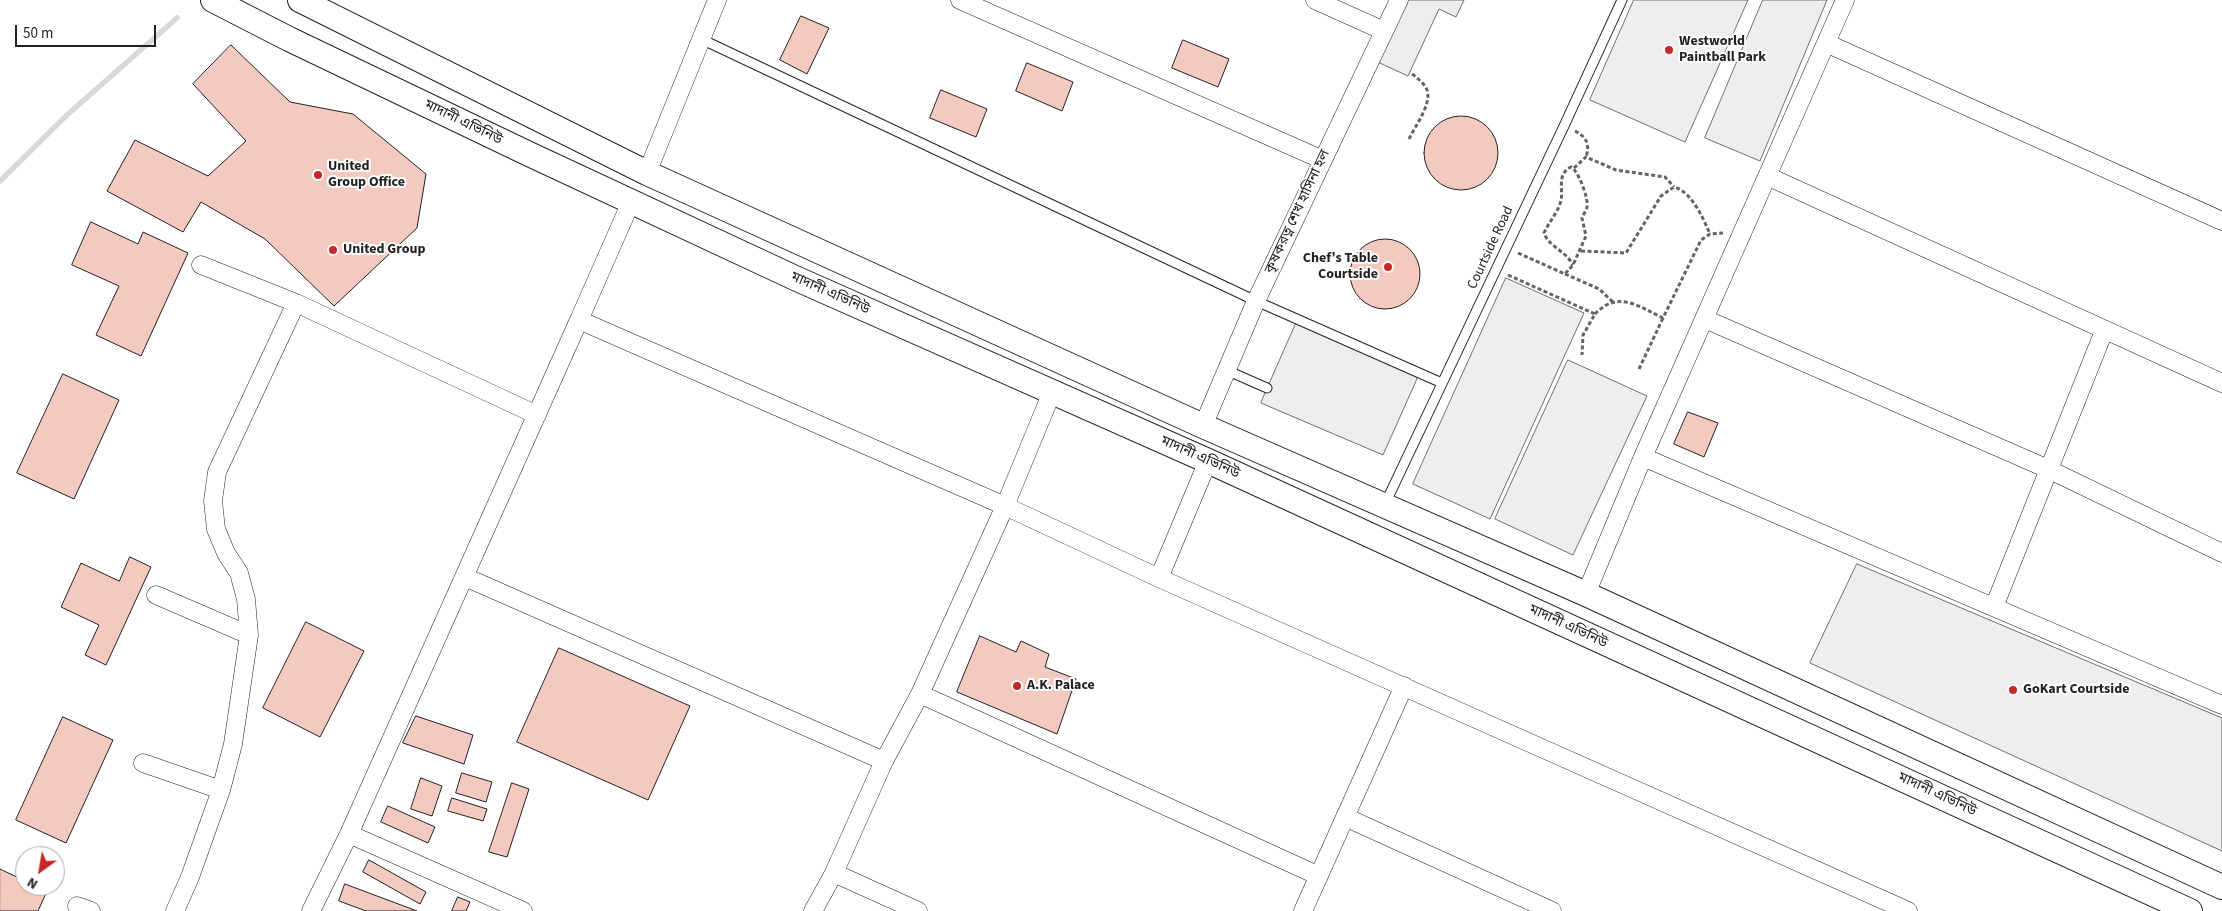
<!DOCTYPE html>
<html>
<head>
<meta charset="utf-8">
<style>
  body { margin:0 }
  #map { position:relative; width:2222px; height:911px; overflow:hidden; background:#fff; font-family:"Source Sans 3",sans-serif }
  canvas { display:block }
  .north { position:absolute; left:15px; top:846px; width:50px; height:50px; box-sizing:border-box; background:#fff; border:1px solid #a7a7a7; border-radius:50%; rotate:212deg; font-size:14px; font-weight:700; line-height:20px; text-align:center; color:#222 }
  .north::after { content:''; display:block; margin:auto; width:18px; height:22px; background:#c62828; clip-path:polygon(50% 0,100% 100%,50% 72%,0 100%) }
  .scale { position:absolute; left:15px; top:25px; width:141px; height:22px; box-sizing:border-box; border:2px solid #222; border-top:0; padding-left:6px; font-size:15px; line-height:18px; white-space:nowrap; color:#222; -webkit-text-stroke:4px #fff; paint-order:stroke }
</style>
</head>
<body>
<div id="map">
<canvas width="2222" height="911"></canvas>
<div class="north">N</div>
<div class="scale">50 m</div>
</div>
<script>
const g = document.querySelector('canvas').getContext('2d');
g.lineJoin = 'round';
function paint(path, color) { g.fillStyle = color; g.fill(path, 'evenodd'); }
function stroke(path, color, width, dash) { g.strokeStyle = color; g.lineWidth = width; g.lineCap = dash ? 'butt' : 'round'; g.setLineDash(dash || []); g.stroke(path); }
function write(font, color, halo, rows, align = 'center') {
  g.font = font + ' "Source Sans 3","Noto Sans Bengali",sans-serif'; g.lineWidth = 4; g.setLineDash([]); g.textBaseline = 'middle'; g.strokeStyle = halo; g.fillStyle = color; for (const [text, x, y, turn = 0] of rows) {
    g.save(); g.translate(x, y); g.rotate((+turn || 0) * Math.PI / 180); g.textAlign = isNaN(turn) ? turn : align; if (halo) g.strokeText(text, 0, 0); g.fillText(text, 0, 0); g.restore();
  }
}
const green = new Path2D(`
  M1634,0H1748L1685,142L1590,100Z
  M1763,0H1827L1760,161L1705,138Z
  M1506,278L1584,313L1490,519L1413,484Z
  M1568,360L1647,396L1573,555L1495,519Z
  M1857,564L2222,718V851L1810,663Z`);
paint(green, '#eee');
stroke(green, '#6f6f6f', 1);
const parking = new Path2D(`
  M1398,0H1464L1456,17L1439,9L1408,76L1371,59Z
  M1298,319L1420,372L1383,455L1261,403Z`);
paint(parking, '#ededed');
stroke(parking, '#6f6f6f', 1);
stroke(new Path2D(`
  M0,181L67,115L177,18`), '#d9d9d9', 5.5);
const building = new Path2D(`
  M801,16L829,28L807,74L780,60Z
  M1183,40L1229,59L1218,87L1172,68Z
  M231,45L290,102L353,114L426,174L417,228L334,306L265,239L201,202L183,232L107,191L135,140L208,176L246,141L193,84Z
  M1027,63L1073,82L1062,111L1016,91Z
  M941,90L987,109L976,137L930,118Z
  M1424 153a37 37 0 1 1 74 0a37 37 0 1 1-74 0Z
  M91,222L138,244L143,232L188,253L141,356L96,335L119,286L72,265Z
  M1350 274a35 35 0 1 1 70 0a35 35 0 1 1-70 0Z
  M63,374L119,400L74,499L17,473Z
  M1688,412L1718,423L1704,457L1674,444Z
  M130,557L151,567L106,665L85,655L99,625L61,607L81,563L119,581Z
  M306,622L364,651L320,737L263,708Z
  M980,636L1016,652L1021,641L1049,654L1045,667L1076,679L1057,734L957,692Z
  M559,648L690,706L648,800L517,742Z
  M416,716L473,735L464,764L403,743Z
  M63,717L113,740L66,843L16,820Z
  M462,773L492,782L486,802L456,793Z
  M421,778L442,786L432,816L411,809Z
  M512,783L529,789L507,857L489,852Z
  M452,798L487,809L483,821L448,811Z
  M388,806L435,827L428,843L381,822Z
  M369,860L426,892L420,904L363,872Z
  M0,869L25,881V886H37L47,891L38,911H0Z
  M345,884L417,911H366L339,901Z
  M458,897L470,902L466,911H452Z`);
paint(building, '#f3c9c0');
stroke(building, '#222', 1);
const lane = new Path2D(`
  M701,39L1256,301L1442,383
  M1226,370L1267,388
  M1385,504L1564,126L1622,0`);
const street = new Path2D(`
  M960,0L1323,160
  M1315,0L1384,31
  M1826,43L2222,221
  M647,173L717,0
  M1767,176L2222,383
  M201,265L296,303L537,415
  M1705,319L2048,469L2222,553
  M579,320L631,202
  M1203,426L1256,301L1399,0
  M1643,457L2222,705
  M465,577L884,761
  M1159,578L1208,461
  M1586,594L1643,457L1845,0
  M156,595L249,635
  M1994,607L2104,331
  M920,694L1319,876
  M143,763L221,790
  M1345,817L1552,911
  M349,834L523,911
  M834,873L918,911
  M77,906L91,911
  M175,911L190,877L221,790L233,744L249,635L246,599L239,573L226,553L216,529L213,501L217,472L296,303
  M311,911L349,834L579,320L1005,506L1159,578L1908,911
  M813,911L834,873L884,761L920,694L1005,506L1052,392
  M1303,911L1404,686`);
const secondary = new Path2D(`
  M213,0L289,39L529,154L795,278L1208,461L2190,911
  M300,0L647,173L1203,426L1586,594L2222,887`);
stroke(lane, '#222', 11);
stroke(street, '#222', 19);
stroke(secondary, '#222', 26);
stroke(new Path2D(`
  M1575,131C1587,137 1590,145 1586,157
  M1409,139C1415,126 1432,104 1427,90C1424,82 1415,77 1410,72
  M1574,168L1586,157L1616,170L1665,177L1674,187
  M1581,251L1626,253L1661,196L1674,187C1692,192 1703,218 1710,234
  M1518,253L1565,274L1573,265L1586,236L1582,218C1583,215 1586,211 1587,207C1589,199 1578,170 1571,167C1555,175 1565,191 1560,204C1556,215 1549,222 1544,233C1548,246 1566,251 1573,265
  M1565,274L1599,289L1613,302
  M1508,275L1595,314L1583,335L1582,355
  M1595,314C1618,290 1638,306 1663,318L1701,240L1710,234L1723,233
  M1639,369L1663,318`), '#646464', 3, [4, 2.5]);
stroke(lane, '#fff', 9);
stroke(street, '#fff', 18);
stroke(secondary, '#fff', 24);
for (const [x, y, r, color] of [
  [1669,50,5,"#c62828"],
  [318,175,5,"#c62828"],
  [333,250,5,"#c62828"],
  [1388,267,5,"#c62828"],
  [1017,686,5,"#c62828"],
  [2013,690,5,"#c62828"]
]) { const dot = new Path2D(); dot.arc(x, y, r, 0, 2 * Math.PI); g.fillStyle = color; g.fill(dot); stroke(dot, '#fff', 2); }
write('bold 14px', '#222', '#fff', [
  ["Westworld",1679,42],
  ["Paintball Park",1679,58],
  ["United",328,167],
  ["Group Office",328,183],
  ["United Group",343,250],
  ["Chef's Table",1378,259,"right"],
  ["Courtside",1378,275,"right"],
  ["A.K. Palace",1027,686],
  ["GoKart Courtside",2023,690]
], 'left');
write('14px', '#222', '#fff', [
  ["মাদানী এভিনিউ",463,123,26],
  ["কৃষকরত্ন শেখ হাসিনা হল",1298,212,-65],
  ["Courtside Road",1491,248,-65],
  ["মাদানী এভিনিউ",830,294,24],
  ["মাদানী এভিনিউ",1200,458,24],
  ["মাদানী এভিনিউ",1568,627,25],
  ["মাদানী এভিনিউ",1937,795,25]
]);
</script>
</body>
</html>
